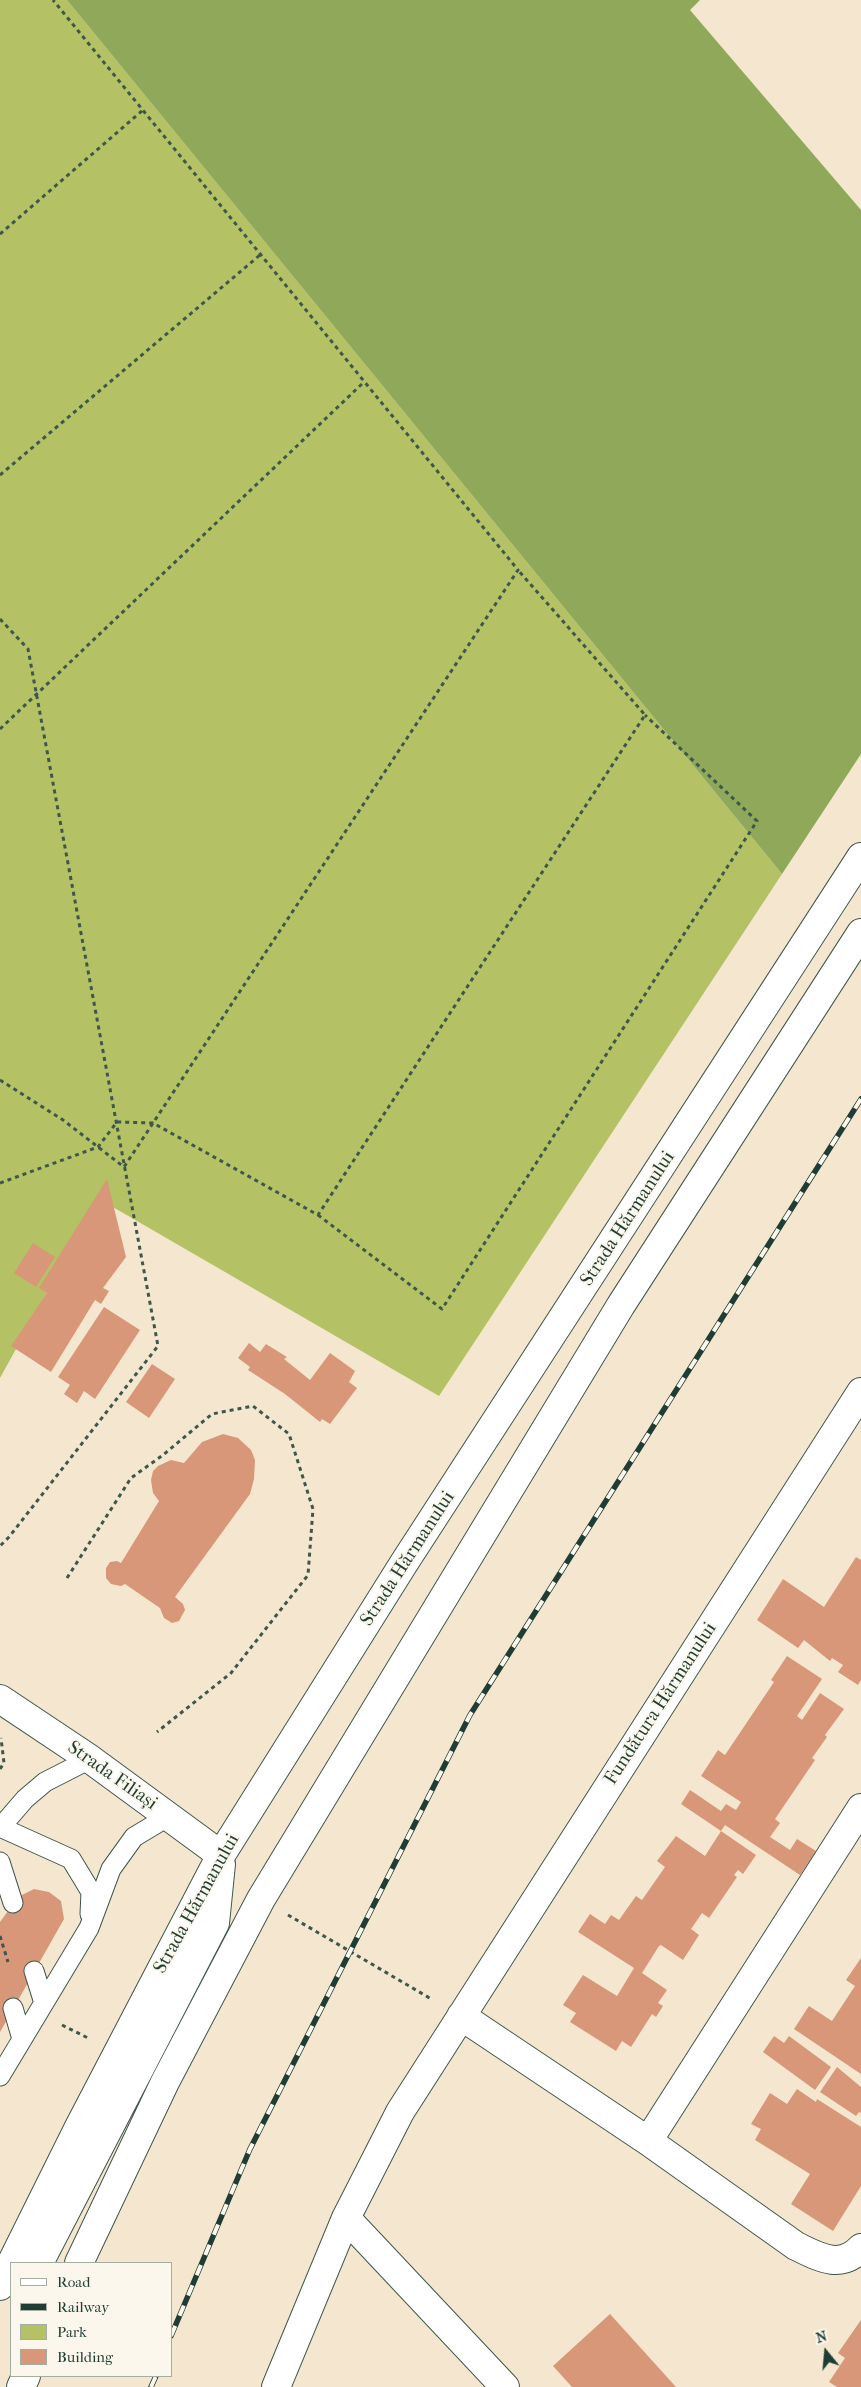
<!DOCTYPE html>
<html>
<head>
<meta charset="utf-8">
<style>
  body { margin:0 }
  #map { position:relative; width:861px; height:2387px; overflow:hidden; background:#f5e7cf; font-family:"IM FELL French Canon",serif }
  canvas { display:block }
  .legend { position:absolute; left:10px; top:2262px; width:162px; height:115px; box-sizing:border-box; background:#fbf7ec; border:1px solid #a3ada2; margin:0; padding:6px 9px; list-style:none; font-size:15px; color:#1f3d34 }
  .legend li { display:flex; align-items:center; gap:10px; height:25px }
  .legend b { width:25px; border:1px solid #a3ada2 }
  .north { position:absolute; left:801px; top:2327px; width:50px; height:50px; -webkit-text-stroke:4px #fbf7ec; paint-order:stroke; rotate:343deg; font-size:14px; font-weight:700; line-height:20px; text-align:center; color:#1f3d34 }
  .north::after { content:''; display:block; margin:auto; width:18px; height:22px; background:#1f3d34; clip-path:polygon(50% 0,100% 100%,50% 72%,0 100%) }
</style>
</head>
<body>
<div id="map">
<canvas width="861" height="2387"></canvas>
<ul class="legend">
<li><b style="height:6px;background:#fff"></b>Road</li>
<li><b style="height:6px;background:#1f3d34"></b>Railway</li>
<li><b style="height:14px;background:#b4c265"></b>Park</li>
<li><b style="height:14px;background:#d79778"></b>Building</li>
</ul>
<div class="north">N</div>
</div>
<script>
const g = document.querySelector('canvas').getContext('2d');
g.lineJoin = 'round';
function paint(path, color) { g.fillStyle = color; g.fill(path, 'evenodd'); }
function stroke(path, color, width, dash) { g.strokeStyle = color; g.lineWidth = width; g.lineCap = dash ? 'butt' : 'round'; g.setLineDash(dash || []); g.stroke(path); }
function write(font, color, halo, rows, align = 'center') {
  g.font = font + ' "IM FELL French Canon",serif'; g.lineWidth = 4; g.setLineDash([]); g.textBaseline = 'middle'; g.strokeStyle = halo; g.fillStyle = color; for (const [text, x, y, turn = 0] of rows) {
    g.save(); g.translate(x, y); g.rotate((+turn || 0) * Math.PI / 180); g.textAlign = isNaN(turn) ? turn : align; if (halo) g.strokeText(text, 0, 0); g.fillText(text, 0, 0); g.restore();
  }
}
paint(new Path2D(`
  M0,0H67L782,874L439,1396L99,1199L0,1378Z`), '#b4c265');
paint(new Path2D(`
  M67,0H700L690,10L861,210V754L782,874Z`), '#8fa85a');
paint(new Path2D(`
  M107,1179L126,1257L103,1288L109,1291L101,1304L95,1300L51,1372L11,1346L47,1293L39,1288Z
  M33,1243L55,1257L36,1287L14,1273Z
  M104,1307L140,1330L95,1399L84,1391L77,1403L64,1394L70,1385L58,1377Z
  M249,1343L260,1352L266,1344L287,1357L284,1359L310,1380L330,1353L355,1371L349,1382L357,1388L330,1424L322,1419L320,1422L285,1394L248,1370L250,1367L238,1358Z
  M152,1364L175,1379L149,1418L126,1402Z
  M223,1434L238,1438L251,1450L255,1460L254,1479L250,1494L175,1597L183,1604L185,1610L179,1621L172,1623L164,1618L160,1608L125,1584L121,1586L111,1584L106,1578V1568L110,1562L117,1561L121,1563L159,1501L153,1493L151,1480L153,1471L158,1466L171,1460L184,1463L202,1442Z
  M856,1557L861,1560V1680L858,1685L838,1672L843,1665L832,1658L830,1661L804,1640L798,1648L757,1620L783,1579L824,1607Z
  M787,1656L822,1679L797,1716L802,1720L820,1693L844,1709L825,1735L827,1737L812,1758L815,1760L775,1819L780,1823L770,1837L790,1850L797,1839L816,1851L800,1875L725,1825L721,1831L681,1804L690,1790L721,1811L726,1804L736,1810L741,1802L701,1776L718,1750L725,1755L774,1682L771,1680Z
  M721,1831L756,1855L743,1874L738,1870L734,1875L737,1877L709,1918L702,1913L691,1929L699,1935L683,1960L661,1945L659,1946L642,1973L667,1990L658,2003L663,2006L656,2017L652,2014L631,2047L622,2041L616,2051L570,2022L576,2013L563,2005L583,1975L617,1996L634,1968L578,1932L590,1914L605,1924L611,1915L619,1920L636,1896L642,1900L665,1867L657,1861L676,1836L705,1856Z
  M34,1889L49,1892L61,1901L64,1919L0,2032V1922L18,1897Z
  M861,1958V2074L794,2029L809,2006L832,2021L855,1986L846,1980Z
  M774,2036L784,2043L789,2036L831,2067L815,2090L763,2052Z
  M837,2067L861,2087V2113L859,2112L856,2116L820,2092Z
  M797,2089L816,2102L817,2099L861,2127V2186L833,2231L791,2204L810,2174L755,2140L761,2129L751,2124L770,2093L787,2104Z
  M610,2314L676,2387H572L553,2366Z
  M861,2320V2387H837L829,2382L845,2358L838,2353Z`), '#d79778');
const service = new Path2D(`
  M0,1827L71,1859L91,1892L90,1914
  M0,1828L25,1799L45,1782L90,1759
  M0,1862L13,1903
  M34,1971L44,2003
  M13,2008L22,2039
  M0,2076L89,1928L111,1869L134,1837L169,1816`);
const minor = new Path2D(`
  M0,1699L90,1759L221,1855
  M461,2016L648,2141L796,2246C819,2257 840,2270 861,2248
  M648,2141L861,1808
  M346,2218L505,2387
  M276,2387L346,2218L400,2112L861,1392`);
const primary = new Path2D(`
  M39,2263L215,1923L221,1864
  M79,2263L165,2082L261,1899L621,1305L861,933
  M0,2286L79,2127L221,1855L404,1563L861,857
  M21,2387L26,2376`);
stroke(service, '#3f564b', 21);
stroke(minor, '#3f564b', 30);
stroke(primary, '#3f564b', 30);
stroke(new Path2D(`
  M0,234L143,110
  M0,475L260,255
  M0,619L28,649L158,1346L9,1537L0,1546
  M0,729L364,382
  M0,1080L63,1120L124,1167L518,570L53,0
  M0,1183L98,1147L117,1122L153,1123L318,1215L645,715L518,570
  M318,1215L442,1309L757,821L645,715
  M67,1578L131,1478L163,1455L212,1414L253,1406L289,1434L313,1509L308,1575L231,1673L157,1732
  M0,1769L4,1763L1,1738
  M288,1915L433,2000
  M0,1936L8,1962
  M62,2025L90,2039`), '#3f564b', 3, [4, 4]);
stroke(service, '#fff', 19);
stroke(minor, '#fff', 28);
stroke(primary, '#fff', 28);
const rail = new Path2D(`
  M171,2336L250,2149L470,1715L861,1099
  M151,2387L156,2376`);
stroke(rail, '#1f3d34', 5.5);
stroke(rail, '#fbf7ec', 4, [11]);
write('19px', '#1f3d34', '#fbf7ec', [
  ["Strada Hărmanului",628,1219,-57],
  ["Strada Hărmanului",408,1559,-57],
  ["Fundătura Hărmanului",661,1704,-57],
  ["Strada Filiași",112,1776,35],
  ["Strada Hărmanului",197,1904,-61]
]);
</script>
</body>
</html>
